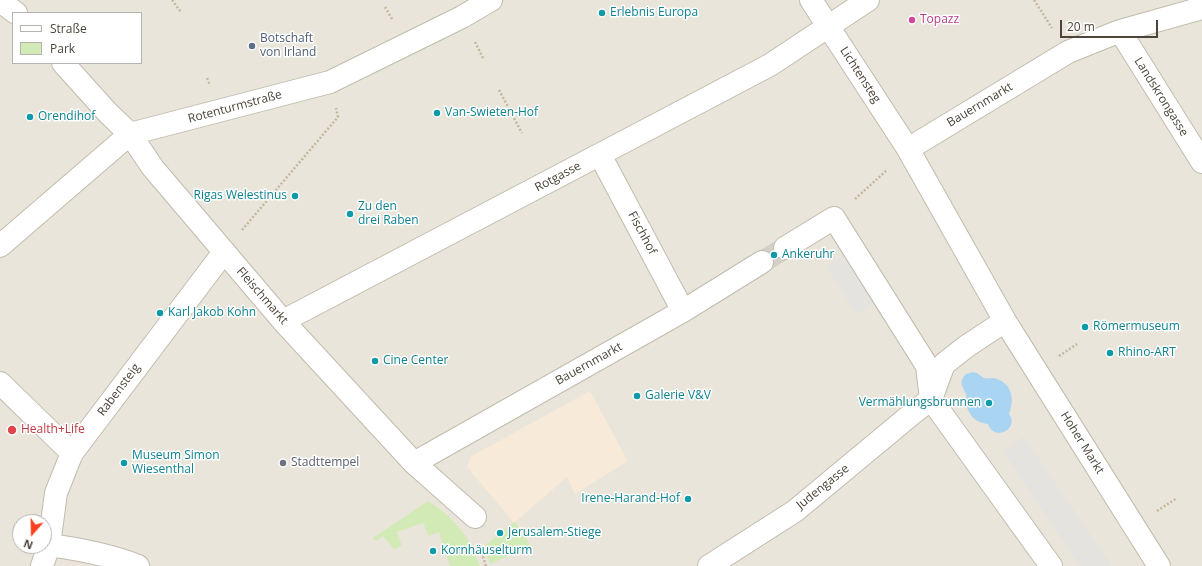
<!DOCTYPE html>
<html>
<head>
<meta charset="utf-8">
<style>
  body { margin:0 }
  #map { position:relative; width:1202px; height:566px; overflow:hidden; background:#f6f3ec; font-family:"Open Sans",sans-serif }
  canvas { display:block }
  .legend { position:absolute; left:12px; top:12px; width:130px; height:52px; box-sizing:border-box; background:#fff; border:1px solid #b7b4b0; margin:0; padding:5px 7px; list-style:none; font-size:12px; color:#4b4439 }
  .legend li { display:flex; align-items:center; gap:8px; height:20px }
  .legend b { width:20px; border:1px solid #b7b4b0 }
  .north { position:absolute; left:12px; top:514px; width:40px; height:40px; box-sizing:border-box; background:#fff; border:1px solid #b7b4b0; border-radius:50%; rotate:200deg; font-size:11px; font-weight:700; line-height:16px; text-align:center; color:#4b4439 }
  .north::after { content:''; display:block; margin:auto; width:14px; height:18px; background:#fc3f1d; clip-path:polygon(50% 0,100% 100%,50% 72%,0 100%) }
  .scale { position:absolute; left:1060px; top:20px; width:98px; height:18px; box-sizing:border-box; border:2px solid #4b4439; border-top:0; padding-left:5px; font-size:12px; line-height:14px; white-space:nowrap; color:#4b4439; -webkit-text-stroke:3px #fff; paint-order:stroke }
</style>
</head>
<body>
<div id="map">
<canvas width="1202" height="566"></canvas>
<ul class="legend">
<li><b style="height:5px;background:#fff"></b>Straße</li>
<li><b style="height:11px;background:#d2eab5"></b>Park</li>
</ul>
<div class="north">N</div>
<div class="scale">20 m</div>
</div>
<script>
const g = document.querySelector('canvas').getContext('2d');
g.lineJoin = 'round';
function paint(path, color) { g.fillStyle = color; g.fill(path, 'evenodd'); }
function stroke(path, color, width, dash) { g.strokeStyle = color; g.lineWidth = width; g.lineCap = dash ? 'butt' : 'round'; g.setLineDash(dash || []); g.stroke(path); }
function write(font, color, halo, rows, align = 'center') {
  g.font = font + ' "Open Sans",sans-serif'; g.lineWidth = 3; g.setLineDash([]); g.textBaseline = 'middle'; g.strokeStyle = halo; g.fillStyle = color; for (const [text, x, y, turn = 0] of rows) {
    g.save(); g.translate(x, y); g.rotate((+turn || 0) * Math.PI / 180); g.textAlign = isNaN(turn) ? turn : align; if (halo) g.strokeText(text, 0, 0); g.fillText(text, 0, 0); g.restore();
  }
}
paint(new Path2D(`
  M0,0H1202V566H0ZM13,13H141V63H13ZM20,522H44V546H20Z`), '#eae5da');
paint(new Path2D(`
  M590,391L628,461L575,494L567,477L514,523L467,467L470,457Z`), '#f7ead8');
paint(new Path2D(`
  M428,501C455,518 469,537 480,566H450L439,532L429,536L423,523L397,532L402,546L394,549L383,536L376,541L373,538Z
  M515,522L533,549L526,548L490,564L483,547Z`), '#d2eab5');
paint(new Path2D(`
  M843,256L874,303L856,314L826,266Z
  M1024,437L1112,566H1080L1003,451Z`), '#e5e3e0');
paint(new Path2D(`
  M973,372C979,373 980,376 984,378C986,379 991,378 994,378C1012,383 1015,398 1009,414C1020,429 994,442 988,424C975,423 967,414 966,401C966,399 967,396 966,394C963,387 958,382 966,374Z`), '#a9d4f2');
stroke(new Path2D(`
  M762,262L785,248`), '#d4d0c8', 22, [22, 11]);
const street = new Path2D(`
  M811,0L908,149L1005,321L1159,566
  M0,1L16,13
  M1120,31L1202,162
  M63,63L108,113L130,134L153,168L283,321L414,463L475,517
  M908,149L1068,52L1120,31L1202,8
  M600,155L683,311
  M0,246L130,134L330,82L462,17L491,0
  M785,248L834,218L927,366L931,399L1051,566
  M283,321L770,65L868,0
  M0,383L72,453
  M414,463L683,311L762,262
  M49,545C79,549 110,555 138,566
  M42,566L49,545L56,493L72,453L224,252
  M709,566L795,511L913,413L931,399L944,364L967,346L1005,321`);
stroke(street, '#c2bbae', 24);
stroke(new Path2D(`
  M172,0L181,12
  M1034,0L1052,28
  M385,7L392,19
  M475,42L484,60
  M207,78L210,85
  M499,90L522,133
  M855,199L887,170
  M242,230L338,117L336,108
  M1059,356L1077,344
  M1157,511L1177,498
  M479,545L486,566`), '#c4b79f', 2.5, [2, 2]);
stroke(street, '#fff', 22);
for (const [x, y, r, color] of [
  [602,13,4,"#0f9aa8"],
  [912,20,4,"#d1479c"],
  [252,46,4,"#5c6f8a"],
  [437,113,4,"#0f9aa8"],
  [30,117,4,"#0f9aa8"],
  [295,196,4,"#0f9aa8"],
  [350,214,4,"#0f9aa8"],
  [774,255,4,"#0f9aa8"],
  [160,313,4,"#0f9aa8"],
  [1085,327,4,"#0f9aa8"],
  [1110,353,4,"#0f9aa8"],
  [375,361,4,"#0f9aa8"],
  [637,396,4,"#0f9aa8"],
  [989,403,4,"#0f9aa8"],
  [12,430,5,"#e0444e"],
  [124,463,4,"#0f9aa8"],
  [283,463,4,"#6b7280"],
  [688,499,4,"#0f9aa8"],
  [500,533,4,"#0f9aa8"],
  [433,551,4,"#0f9aa8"]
]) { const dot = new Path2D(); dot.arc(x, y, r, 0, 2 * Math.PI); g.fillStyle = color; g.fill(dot); stroke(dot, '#fff', 1.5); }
write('12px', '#0d838f', '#fff', [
  ["Erlebnis Europa",610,13],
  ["Van-Swieten-Hof",445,113],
  ["Orendihof",38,117],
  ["Rigas Welestinus",287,196,"right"],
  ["Zu den",358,207],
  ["drei Raben",358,221],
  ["Ankeruhr",782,255],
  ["Karl Jakob Kohn",168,313],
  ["Römermuseum",1093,327],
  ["Rhino-ART",1118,353],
  ["Cine Center",383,361],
  ["Galerie V&V",645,396],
  ["Vermählungsbrunnen",981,403,"right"],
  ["Museum Simon",132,456],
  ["Wiesenthal",132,470],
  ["Irene-Harand-Hof",680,499,"right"],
  ["Jerusalem-Stiege",508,533],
  ["Kornhäuselturm",441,551]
], 'left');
write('12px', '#b23c85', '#fff', [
  ["Topazz",920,20]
], 'left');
write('12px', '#4e5e75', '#fff', [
  ["Botschaft",260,39],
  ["von Irland",260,53]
], 'left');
write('12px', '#4b4439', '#fff', [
  ["Lichtensteg",860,75,57],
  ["Landskrongasse",1161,97,58],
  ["Bauernmarkt",980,105,-31],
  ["Rotenturmstraße",235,107,-15],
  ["Rotgasse",558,177,-28],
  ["Fischhof",642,233,62],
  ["Fleischmarkt",262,296,49],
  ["Bauernmarkt",589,364,-29],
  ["Rabensteig",119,390,-53],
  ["Hoher Markt",1082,443,58],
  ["Judengasse",823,487,-39]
]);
write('12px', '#be3a42', '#fff', [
  ["Health+Life",21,430]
], 'left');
write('12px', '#5b616d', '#fff', [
  ["Stadttempel",291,463]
], 'left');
</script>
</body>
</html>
